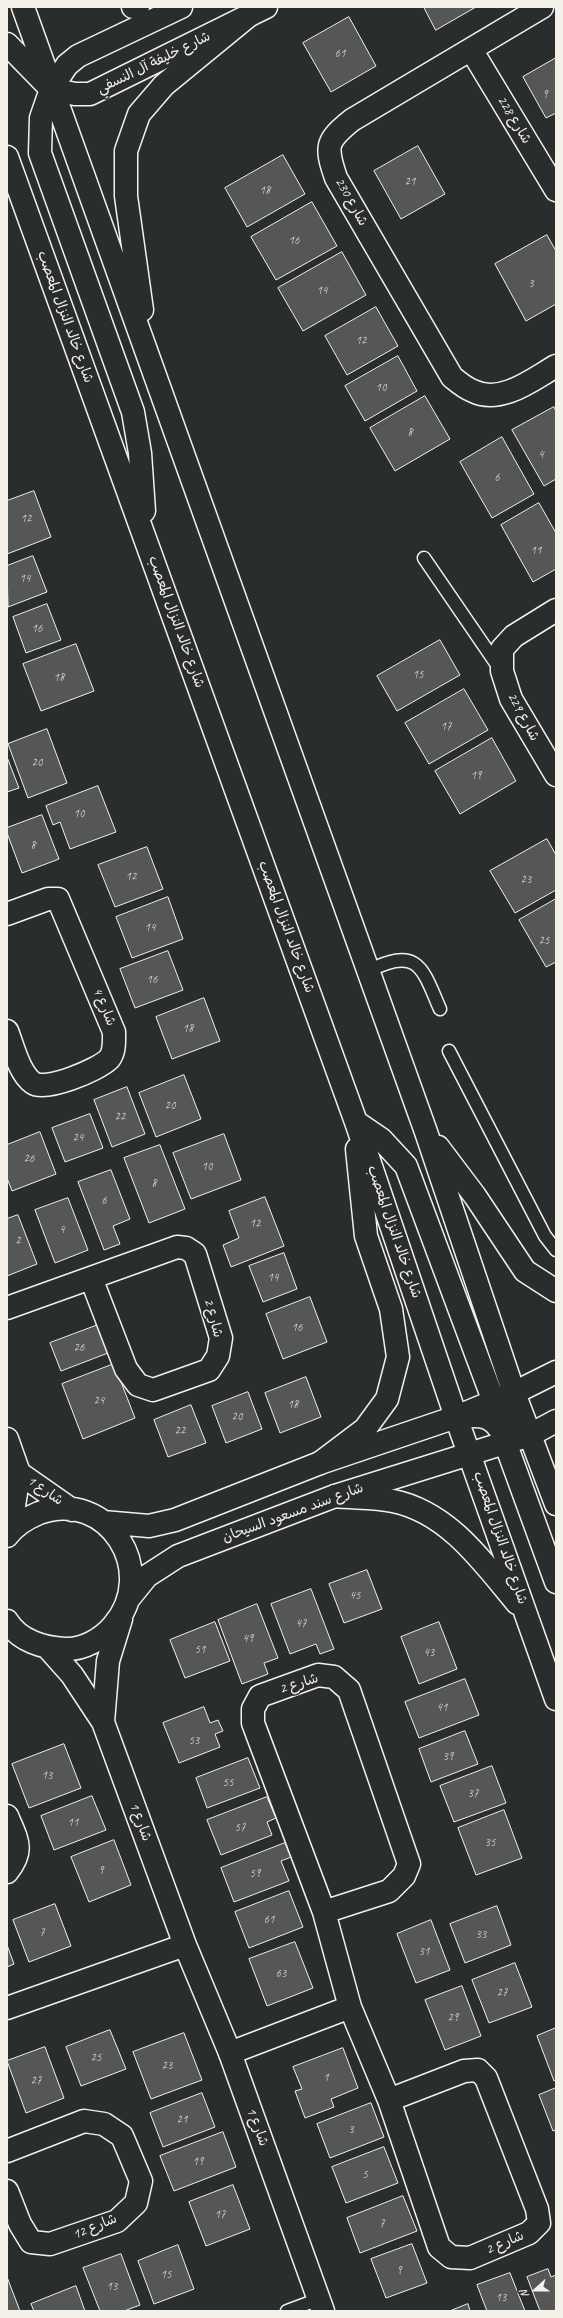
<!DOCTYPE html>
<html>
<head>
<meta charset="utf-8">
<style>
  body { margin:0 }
  #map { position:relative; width:563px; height:2318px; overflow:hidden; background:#2a2d2e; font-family:Caveat,sans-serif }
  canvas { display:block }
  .frame { position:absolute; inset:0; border:8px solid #f4f1e8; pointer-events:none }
  .north { position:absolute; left:515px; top:2270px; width:40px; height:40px; -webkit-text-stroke:3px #2a2d2e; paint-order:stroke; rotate:249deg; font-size:11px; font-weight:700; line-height:16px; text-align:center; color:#f4f1e8 }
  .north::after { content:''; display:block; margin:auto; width:14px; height:18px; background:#f4f1e8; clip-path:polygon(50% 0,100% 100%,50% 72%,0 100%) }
</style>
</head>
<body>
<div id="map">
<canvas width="563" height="2318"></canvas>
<div class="frame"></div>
<div class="north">N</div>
</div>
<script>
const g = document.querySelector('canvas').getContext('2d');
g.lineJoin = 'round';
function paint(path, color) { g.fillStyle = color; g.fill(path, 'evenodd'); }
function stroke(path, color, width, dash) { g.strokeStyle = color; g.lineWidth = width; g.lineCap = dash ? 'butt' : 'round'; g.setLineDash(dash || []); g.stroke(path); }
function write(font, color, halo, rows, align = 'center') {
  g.font = font + ' Caveat,"Playpen Sans Arabic",sans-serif'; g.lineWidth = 3; g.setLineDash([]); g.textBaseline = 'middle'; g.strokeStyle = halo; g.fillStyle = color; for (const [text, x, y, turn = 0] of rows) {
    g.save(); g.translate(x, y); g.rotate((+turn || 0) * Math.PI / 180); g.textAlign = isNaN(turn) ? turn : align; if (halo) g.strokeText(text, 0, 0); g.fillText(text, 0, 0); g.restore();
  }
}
const building = new Path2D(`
  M424,7H476L436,30Z
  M349,17L376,66L331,92L303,43Z
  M556,58V113L546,118L523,77Z
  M418,146L445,194L401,219L374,171Z
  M283,155L305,194L247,227L225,188Z
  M312,202L337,246L276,280L251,237Z
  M547,235L556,251V304L526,321L495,264Z
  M342,252L366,295L303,331L278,288Z
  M376,307L398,346L347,375L325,336Z
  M398,356L417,391L365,421L345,386Z
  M425,396L450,439L395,471L370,428Z
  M554,407L556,411V479L544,486L512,430Z
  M502,437L534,494L492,518L460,462Z
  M34,491L51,537L7,554V501Z
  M539,503L556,533V569L533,582L501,525Z
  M33,556L47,592L8,607L7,566Z
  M47,604L61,640L26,653L13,617Z
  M440,640L460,675L397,711L377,676Z
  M76,644L94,691L41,711L23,664Z
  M464,689L488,730L429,764L405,723Z
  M47,729L67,783L28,798L8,744Z
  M492,738L516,781L460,814L435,771Z
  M7,757L19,788L7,792Z
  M98,786L116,832L70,849L60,822L53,825L46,806Z
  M42,815L59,859L22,873L7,833V828Z
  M547,839L556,855V890L515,913L490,871Z
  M147,847L163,889L115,907L98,865Z
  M168,897L183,939L132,958L116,917Z
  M556,899V962L546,967L519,920Z
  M168,951L183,990L135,1008L120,969Z
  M204,998L220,1041L172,1059L156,1017Z
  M184,1075L201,1119L156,1137L139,1093Z
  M127,1087L145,1134L112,1147L94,1100Z
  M90,1114L103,1148L65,1162L52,1128Z
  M40,1132L56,1174L12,1191L7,1178V1145Z
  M224,1134L241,1180L191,1199L173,1153Z
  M160,1145L185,1209L149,1223L124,1158Z
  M111,1170L130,1219L113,1226L120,1244L104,1250L78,1182Z
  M265,1197L284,1246L231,1267L223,1245L239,1238L229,1211Z
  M68,1198L88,1250L55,1263L35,1210Z
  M18,1215L37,1264L7,1276V1219Z
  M284,1253L297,1289L263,1302L249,1266Z
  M310,1297L327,1342L283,1359L266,1314Z
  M98,1325L108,1353L61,1371L50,1343Z
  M114,1364L135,1418L83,1439L62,1384Z
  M306,1377L321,1417L280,1433L265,1393Z
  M248,1392L262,1429L226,1443L212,1406Z
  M191,1405L206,1443L168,1457L154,1420Z
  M367,1570L382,1609L344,1623L329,1584Z
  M311,1589L334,1649L320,1654L316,1644L290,1654L271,1604Z
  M257,1604L278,1658L264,1663L268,1674L242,1684L218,1620Z
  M215,1622L230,1661L185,1678L170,1640Z
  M439,1622L457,1669L419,1684L401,1637Z
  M465,1679L479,1715L419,1738L405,1702Z
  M204,1707L210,1723L218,1720L223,1731L215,1734L220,1747L179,1763L163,1723Z
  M465,1731L478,1764L431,1782L419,1749Z
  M64,1744L81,1788L29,1808L12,1764Z
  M248,1758L260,1788L207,1808L196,1778Z
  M492,1766L506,1803L454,1822L440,1786Z
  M92,1796L106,1830L54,1850L41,1816Z
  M267,1797L276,1818L267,1822L272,1835L221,1855L207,1820Z
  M504,1810L522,1858L476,1875L458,1828Z
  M114,1840L131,1885L89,1902L71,1857Z
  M285,1843L291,1857L281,1861L289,1881L234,1902L221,1868Z
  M289,1891L303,1927L249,1948L235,1912Z
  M55,1904L71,1946L29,1962L13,1920Z
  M497,1906L511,1945L465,1963L450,1924Z
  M431,1920L450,1970L416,1983L397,1934Z
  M295,1942L313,1988L267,2006L249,1959Z
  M7,1945L14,1964L7,1967Z
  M515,1963L532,2007L489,2023L472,1980Z
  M462,1986L481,2036L445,2050L425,2000Z
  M556,2028V2080L554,2081L537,2036Z
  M110,2030L126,2069L81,2086L66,2047Z
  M184,2033L202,2080L151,2099L133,2052Z
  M45,2047L64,2098L26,2113L7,2061Z
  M343,2048L358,2088L331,2099L334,2107L305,2118L295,2091L302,2089L293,2067Z
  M556,2088V2130L553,2131L539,2095Z
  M202,2093L215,2127L163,2147L150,2113Z
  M371,2103L384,2137L330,2158L317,2124Z
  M223,2132L236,2167L174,2191L160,2156Z
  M384,2147L398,2183L346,2203L332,2167Z
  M233,2185L250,2229L206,2246L189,2202Z
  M403,2196L417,2231L360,2253L347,2218Z
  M412,2244L427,2283L386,2298L371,2259Z
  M178,2245L194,2289L154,2304L138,2261Z
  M121,2254L140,2305L124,2311H100L83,2268Z
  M548,2269L551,2277L556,2275V2311H540L527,2277Z
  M510,2273L525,2311H487L477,2285Z
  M7,2277L20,2311H7Z
  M76,2286L85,2311H34L31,2304Z
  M468,2304L470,2311H450Z`);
paint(building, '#555756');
stroke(building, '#f4f1e8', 1);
const lane = new Path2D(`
  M424,558L500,669
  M368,971C418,946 422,967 440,1009
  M449,1051L545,1236L556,1250
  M287,2311L319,2299`);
const street = new Path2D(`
  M542,7L352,120C326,141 325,146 336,178L452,377C458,382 465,388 473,391C501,405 533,379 556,366
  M472,51L556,190
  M556,610L514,636L502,649V671L511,699L556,775
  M7,914L48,899H58L114,1032C114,1041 115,1052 109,1059C98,1070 45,1092 33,1083C19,1073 13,1046 7,1031
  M7,1308L177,1247L186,1248L195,1254L221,1338L218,1356L209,1370L153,1390L138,1385L126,1369L91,1278
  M7,1816C17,1840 25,1850 7,1872
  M324,1912L389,1891L404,1876L409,1864L349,1690L334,1677L318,1675L260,1696L253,1709V1723L324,1912L350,2007L389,2100L439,2247L451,2257L470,2258L529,2233L539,2223L537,2209L486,2078L478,2070L464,2071L389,2100
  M230,2053L350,2007
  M7,2151L84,2121L104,2124L122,2136L141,2181L136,2203L117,2221L50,2244L31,2242L20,2224L7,2191`);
const secondary = new Path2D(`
  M181,7L78,56L67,65L51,89L75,94H90L266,7
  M7,1439L19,1473L10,1532
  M19,1473L72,1510
  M103,1522L149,1526L175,1520L320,1463L456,1417L514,1393L556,1372
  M7,1536C15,1525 27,1518 39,1513C108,1488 160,1572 113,1626C102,1639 83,1650 65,1649C44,1648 19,1641 7,1621
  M130,1597L147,1576L178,1556L335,1496L530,1435L556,1421
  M48,1648L72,1675L103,1722L185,1945L230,2053L323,2311
  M103,1722L108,1661L121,1619
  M7,2008L185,1945`);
const primary = new Path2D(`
  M23,7L426,1132L514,1393L556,1504
  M133,7H138
  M7,44L51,89L41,118L40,153L133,412L140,453L144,511
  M7,157L356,1122L456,1417L556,1699
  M142,310L126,196V151L139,114L164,85L247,17
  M356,1122L381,1139L406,1166L500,1418L513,1429L530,1435
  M438,1147L475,1196L525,1271L556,1291
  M456,1417C477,1416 489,1412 501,1431L556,1582
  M320,1463L365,1429L387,1399L398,1357L391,1309L366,1236L357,1149
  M335,1496C354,1498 374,1497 393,1501C448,1512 483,1562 517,1603`);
stroke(lane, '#f4f1e8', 15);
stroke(street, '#f4f1e8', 25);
stroke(secondary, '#f4f1e8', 25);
stroke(primary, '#f4f1e8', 25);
stroke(lane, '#2a2d2e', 12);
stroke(street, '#2a2d2e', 22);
stroke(secondary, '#2a2d2e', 22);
stroke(primary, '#2a2d2e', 22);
write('12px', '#cccac4', null, [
  ["61",340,54],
  ["9",545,95],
  ["21",410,182],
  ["18",265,191],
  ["16",294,241],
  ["3",531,284],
  ["14",322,291],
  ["12",361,341],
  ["10",381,388],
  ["8",410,433],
  ["4",541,455],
  ["6",497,478],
  ["12",26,519],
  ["11",536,551],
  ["14",25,579],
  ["16",37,629],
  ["15",418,675],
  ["18",59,678],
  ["17",446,727],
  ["20",37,763],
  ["19",476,776],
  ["10",79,814],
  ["8",33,846],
  ["12",131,877],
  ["23",526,880],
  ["14",150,928],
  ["25",544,941],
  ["16",152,980],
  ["18",188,1029],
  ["20",170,1106],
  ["22",120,1117],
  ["24",78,1138],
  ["26",29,1159],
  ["10",207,1167],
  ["8",154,1184],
  ["6",104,1201],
  ["12",255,1224],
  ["4",62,1230],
  ["2",18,1241],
  ["14",273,1278],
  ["16",297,1328],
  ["26",79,1348],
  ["24",99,1401],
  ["18",293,1405],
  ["20",237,1417],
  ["22",180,1431],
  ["45",355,1596],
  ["47",301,1624],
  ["49",248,1639],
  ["51",200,1650],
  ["43",429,1653],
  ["41",442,1708],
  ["53",194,1741],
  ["39",448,1757],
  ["13",47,1776],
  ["55",228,1783],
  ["37",473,1794],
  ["11",73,1823],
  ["57",240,1828],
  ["35",490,1843],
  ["9",101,1871],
  ["59",255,1874],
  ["61",269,1920],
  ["7",42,1933],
  ["33",481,1935],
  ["31",424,1952],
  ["63",281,1974],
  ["27",502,1993],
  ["29",453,2018],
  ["25",96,2058],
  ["23",167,2066],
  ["1",326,2078],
  ["27",36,2081],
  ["21",182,2120],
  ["3",351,2130],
  ["19",198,2162],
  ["5",365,2175],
  ["17",220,2215],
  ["7",382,2224],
  ["9",399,2271],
  ["15",166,2275],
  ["13",112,2287],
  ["13",501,2298]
]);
write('14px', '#f4f1e8', '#2a2d2e', [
  ["شارع خليفة آل النسفي",154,63,-26],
  ["شارع 228",514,120,59],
  ["شارع 230",351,202,61],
  ["شارع خالد النزال المعصب",65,317,70],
  ["شارع خالد النزال المعصب",176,622,70],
  ["شارع 229",523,717,62],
  ["شارع خالد النزال المعصب",286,927,70],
  ["شارع 4",104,1007,68],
  ["شارع خالد النزال المعصب",394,1232,71],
  ["شارع 2",213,1318,75],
  ["شارع 1",45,1491,35],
  ["شارع سند مسعود السيحان",293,1513,-20],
  ["شارع خالد النزال المعصب",500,1538,71],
  ["شارع 2",299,1684,-17],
  ["شارع 1",140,1822,70],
  ["شارع 1",257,2127,70],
  ["شارع 12",95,2227,-22],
  ["شارع 2",505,2243,-23]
]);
</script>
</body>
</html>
